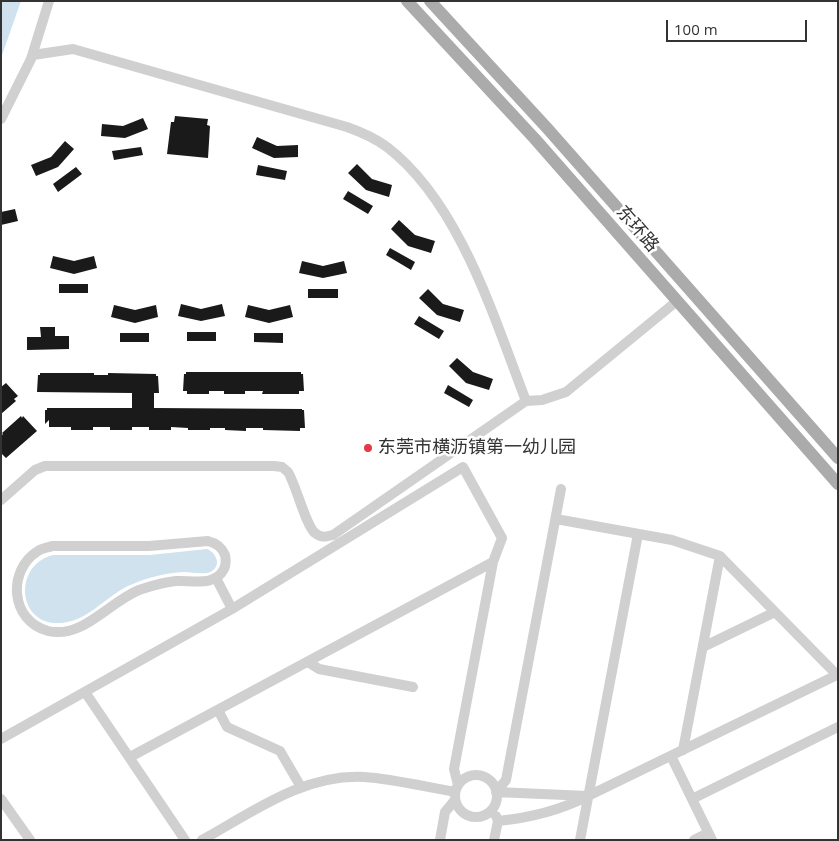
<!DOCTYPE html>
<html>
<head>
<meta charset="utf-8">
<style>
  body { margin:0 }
  #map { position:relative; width:839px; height:841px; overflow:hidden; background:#fff; font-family:"Open Sans",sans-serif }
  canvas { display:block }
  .frame { position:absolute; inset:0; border:2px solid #333; pointer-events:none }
  .scale { position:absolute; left:666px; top:20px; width:141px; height:22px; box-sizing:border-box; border:2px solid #333; border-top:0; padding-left:6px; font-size:15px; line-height:18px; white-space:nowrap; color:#333; -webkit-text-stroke:4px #fff; paint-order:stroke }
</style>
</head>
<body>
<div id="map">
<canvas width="839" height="841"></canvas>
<div class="frame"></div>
<div class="scale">100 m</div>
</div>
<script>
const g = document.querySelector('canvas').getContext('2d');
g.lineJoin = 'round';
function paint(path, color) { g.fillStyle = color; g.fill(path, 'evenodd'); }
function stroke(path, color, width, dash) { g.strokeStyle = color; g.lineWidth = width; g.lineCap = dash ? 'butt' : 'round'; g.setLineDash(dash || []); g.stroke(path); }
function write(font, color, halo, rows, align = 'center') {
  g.font = font + ' "Open Sans","Noto Sans SC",sans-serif'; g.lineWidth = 5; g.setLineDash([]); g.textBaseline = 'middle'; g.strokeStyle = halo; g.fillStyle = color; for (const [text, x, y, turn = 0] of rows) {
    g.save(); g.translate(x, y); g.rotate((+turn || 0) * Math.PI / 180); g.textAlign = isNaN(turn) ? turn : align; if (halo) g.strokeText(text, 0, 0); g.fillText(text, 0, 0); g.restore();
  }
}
paint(new Path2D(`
  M1,1H21L1,58Z
  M207,549C217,553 222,567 210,572C203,575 192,572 184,572C164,573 146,578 128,586C105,597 86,623 59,623C17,625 13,565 53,555H150Z`), '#cfe2ee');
paint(new Path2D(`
  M175,116L208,119L207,125L210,126L208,158L167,154L171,122H174Z
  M143,118L148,129L125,138L101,136L102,124L123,126Z
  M257,137L277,146L298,145V157L274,158L252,148Z
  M65,141L74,149L58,167L36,176L31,165L51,157Z
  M141,147L143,155L114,160L112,151Z
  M357,164L372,179L392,185L389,197L366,190L348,173Z
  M258,165L287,171L285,180L256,175Z
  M76,167L82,174L58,192L53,184Z
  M348,191L373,206L368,214L343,199Z
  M15,209L18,221L1,225V212Z
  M399,220L415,235L435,241L431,253L408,246L391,229Z
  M390,248L415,262L411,270L386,255Z
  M53,256L74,261L94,256L97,268L74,274L50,268Z
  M302,261L323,266L344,261L347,273L323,278L299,273Z
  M59,284H88V293H59Z
  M308,289H338V298H308Z
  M428,289L443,304L464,310L460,322L437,315L419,298Z
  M181,304L201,309L222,304L225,316L201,321L178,316Z
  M114,305L135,310L156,305L158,317L135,323L111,317Z
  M248,305L269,310L290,305L293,317L269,323L245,317Z
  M419,316L444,331L439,339L414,324Z
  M40,327H55V336H69V349L27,350V337H41Z
  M187,332H216V341H187Z
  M120,333H149V342H120Z
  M254,333H283V343L254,342Z
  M457,358L473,372L493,379L489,390L466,383L449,366Z
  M186,372H301V374H303L304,391H299V394H262L263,391H245V394H224V391H209V394H187V391H183L184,374H186Z
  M40,373H94V375H108V373L156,374V376H158L159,393H154V408L302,409V410H304L305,428H300V431L263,430V428H246V431L225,430V428H210V430H188V428L171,427V430H149V427H132V430H110V427H93V430H71V427H49V420L45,424V410H47V408H132V393L37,392L38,375H40Z
  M6,383L18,396L14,399L16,401L1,414V387Z
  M448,385L473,400L469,407L444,393Z
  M21,416L22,418L23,416L37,431L6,458L1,453V436L3,434L2,433Z`), '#1a1a1a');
stroke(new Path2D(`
  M33,55L73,49L347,127C361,132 375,138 387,147C460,203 494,318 526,401
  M1,119L31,59L49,1
  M1,500L35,470L45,466H274L282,467L288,472C296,485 306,526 315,533C321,538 326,537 333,535L526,401L542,400L566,392L677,301
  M556,519L672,540L720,556L838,676
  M208,541C216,543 222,547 225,555C226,560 226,565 224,569C215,587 192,580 176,581C163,582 151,586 139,590C109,602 83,639 48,631C10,621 7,570 38,551C42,548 47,548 52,546H149Z
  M216,578L232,609
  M703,647L775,612
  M308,662L319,669L413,687
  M85,692L185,840
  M218,710L227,727L280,751L301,787
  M1,739L232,609L463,467L502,538L493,562L454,769L458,785
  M683,750L720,556
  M671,756L712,840
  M130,757L493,562
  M455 796a21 21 0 1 1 42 0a21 21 0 1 1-42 0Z
  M496,792L588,796L837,675
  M496,792L506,780L561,489
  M1,799L30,840
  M692,799L838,727
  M498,821C529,818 558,811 586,797
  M202,840C253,812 303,774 364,777C395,779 425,787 455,792
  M440,840L445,812L455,800
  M494,840L498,821L496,816
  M580,840L638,534
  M694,840L708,833`), '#d0d0d0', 10);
stroke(new Path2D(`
  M407,1L535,139L838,484
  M430,1L547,128L838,458`), '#ababab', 12);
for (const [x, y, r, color] of [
  [368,448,5,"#e63946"]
]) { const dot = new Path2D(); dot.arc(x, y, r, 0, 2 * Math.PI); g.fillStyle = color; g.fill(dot); stroke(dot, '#fff', 2); }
write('18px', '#333', '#fff', [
  ["东环路",637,229,49]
]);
write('18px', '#333', '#fff', [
  ["东莞市横沥镇第一幼儿园",378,448]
], 'left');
</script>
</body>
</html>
